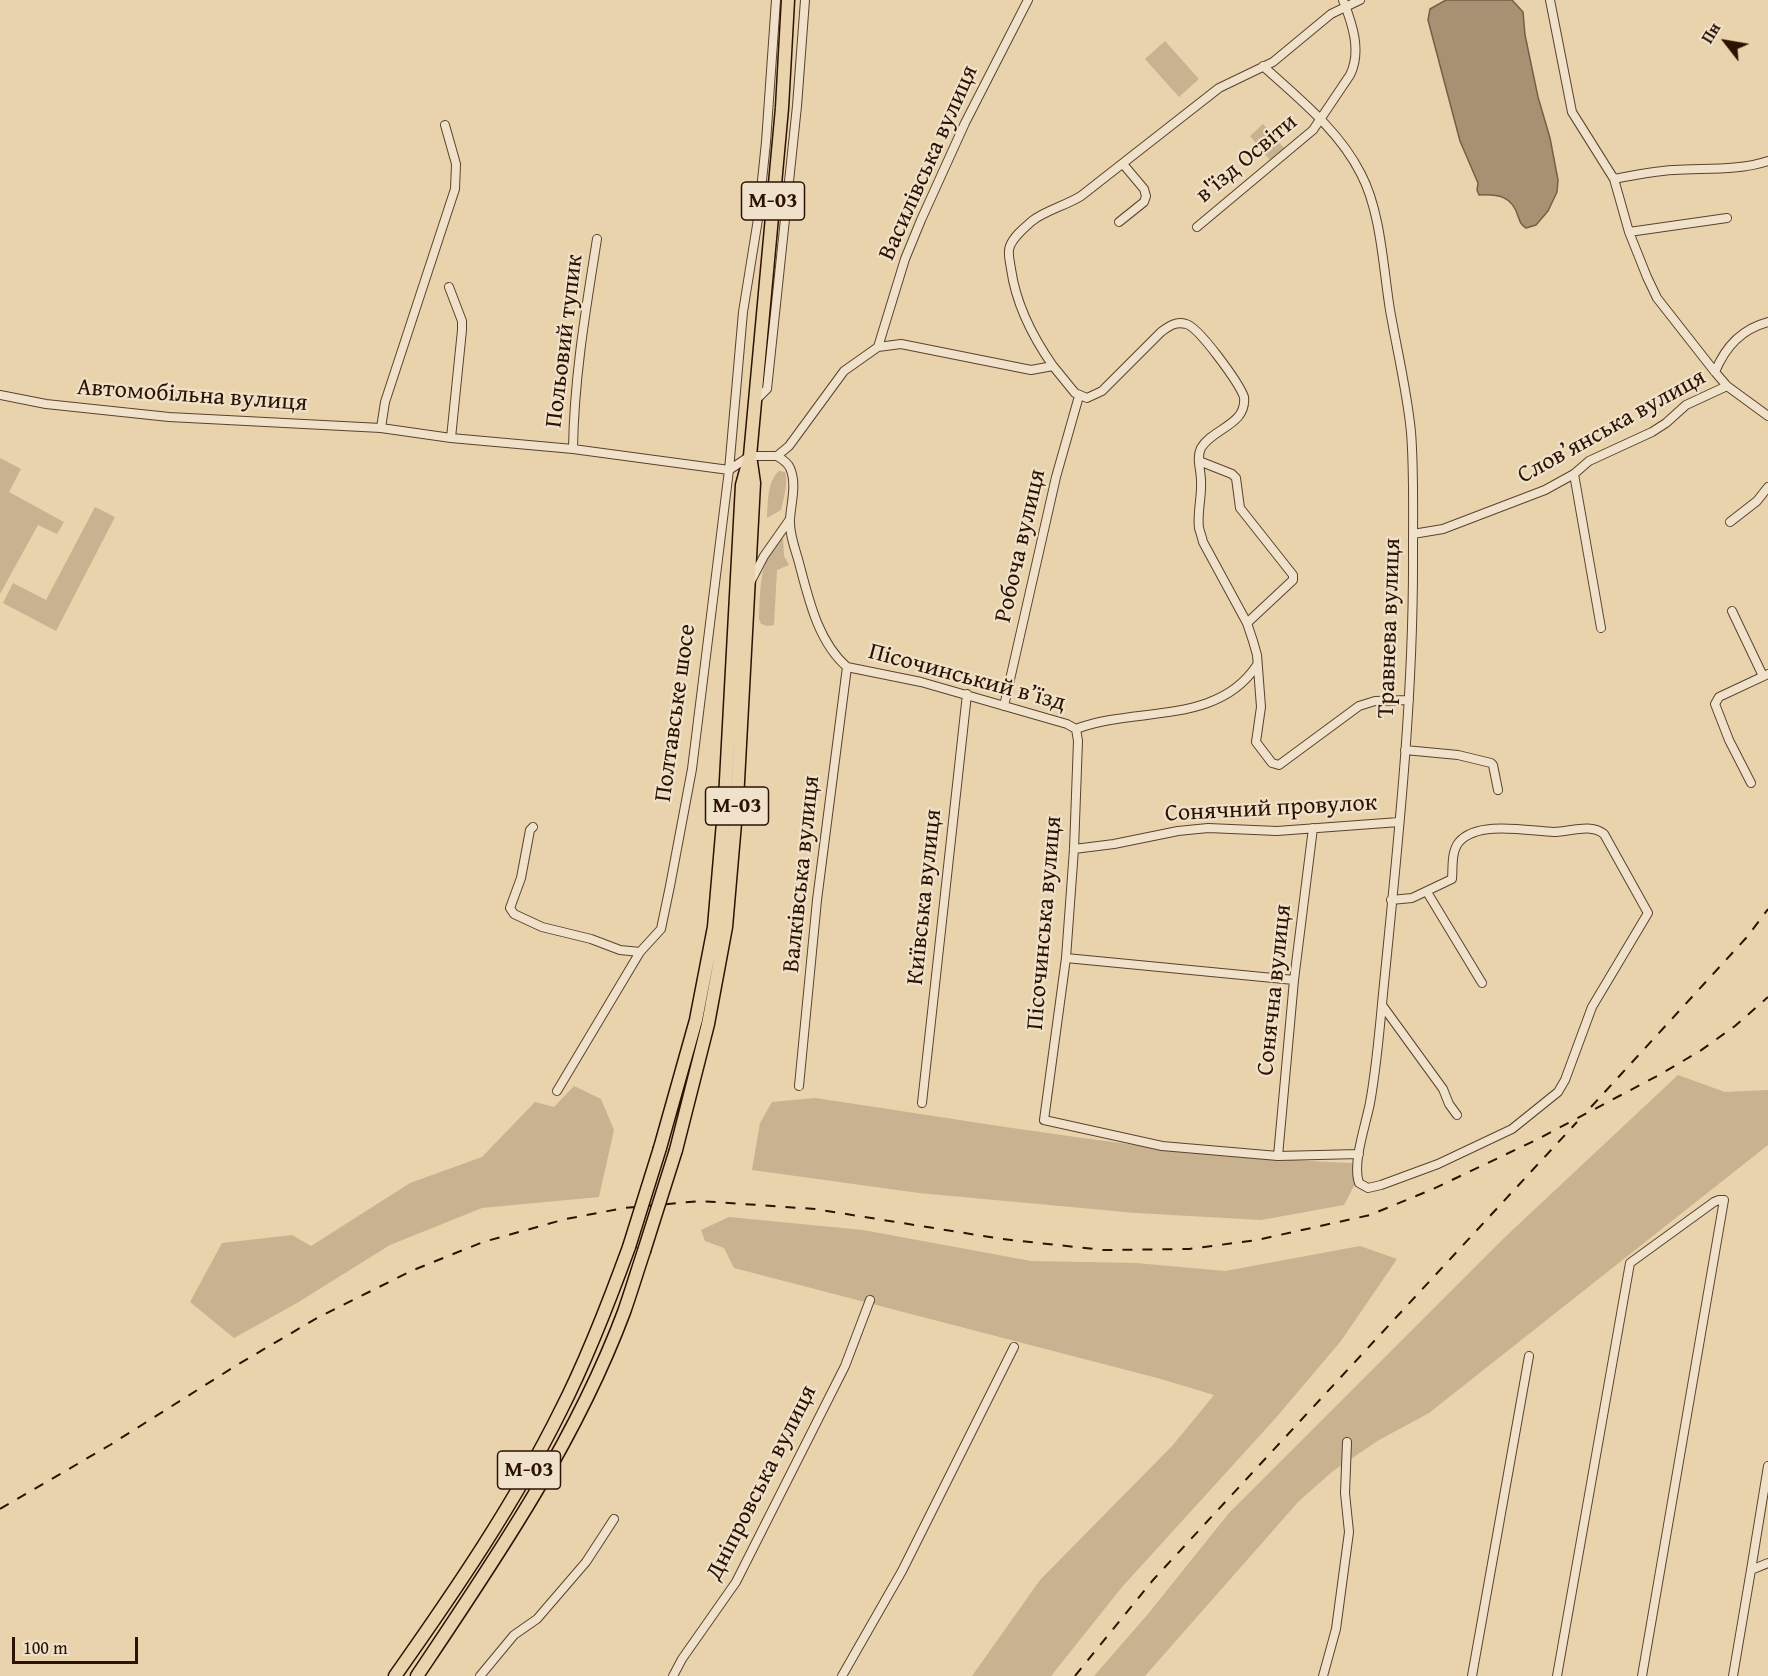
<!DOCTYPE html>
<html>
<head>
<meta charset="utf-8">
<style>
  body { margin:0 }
  #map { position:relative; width:1768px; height:1676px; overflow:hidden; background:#e8d3ad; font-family:"Gentium Book Plus",serif }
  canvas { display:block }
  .north { position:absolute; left:1696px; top:12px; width:60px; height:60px; -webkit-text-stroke:4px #f0e2ca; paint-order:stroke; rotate:301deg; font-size:16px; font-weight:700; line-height:24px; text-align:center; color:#2b1202 }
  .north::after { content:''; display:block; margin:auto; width:21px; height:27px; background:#2b1202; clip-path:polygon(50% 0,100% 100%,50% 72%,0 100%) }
  .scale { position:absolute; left:12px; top:1637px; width:126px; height:27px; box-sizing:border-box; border:3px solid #2b1202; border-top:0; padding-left:8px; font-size:18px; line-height:21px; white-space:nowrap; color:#2b1202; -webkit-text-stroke:4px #f0e2ca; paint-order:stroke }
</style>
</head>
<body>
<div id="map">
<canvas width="1768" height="1676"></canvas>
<div class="north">Пн</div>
<div class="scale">100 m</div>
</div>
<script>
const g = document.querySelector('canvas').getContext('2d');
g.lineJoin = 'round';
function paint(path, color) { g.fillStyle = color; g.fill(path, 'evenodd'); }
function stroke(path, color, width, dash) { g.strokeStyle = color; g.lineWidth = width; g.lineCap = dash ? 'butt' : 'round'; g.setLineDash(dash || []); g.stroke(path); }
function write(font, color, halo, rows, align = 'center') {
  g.font = font + ' "Gentium Book Plus",serif'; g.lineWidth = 4.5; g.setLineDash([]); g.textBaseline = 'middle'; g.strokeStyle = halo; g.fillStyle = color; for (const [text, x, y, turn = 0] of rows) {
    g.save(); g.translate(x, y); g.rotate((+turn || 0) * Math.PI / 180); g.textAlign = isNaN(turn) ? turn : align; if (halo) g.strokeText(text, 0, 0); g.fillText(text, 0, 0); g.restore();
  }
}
paint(new Path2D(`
  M1165,41L1199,79L1179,97L1145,59Z
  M1263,124L1284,148L1270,160L1250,136Z
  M0,458L21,469L9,492L64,522L57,534L38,525L0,594Z
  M779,471L785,472C788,484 784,497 781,510L767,518C768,504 767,481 779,471Z
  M95,507L115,517L56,631L3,603L13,583L46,600Z
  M783,537L784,556L789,565L777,570L774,625L767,626L761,624L759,619C760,595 759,551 783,537Z
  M1678,1075L1725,1092L1768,1090V1145L1429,1413L1379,1440L1333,1471L1299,1501L1145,1676H1094L1148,1614L1229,1513L1504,1238Z
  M574,1086L601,1099L614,1130L599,1197L482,1208L390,1245L297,1303L234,1338L190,1302L222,1243L292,1235L311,1246L410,1183L482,1157L535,1102L554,1107Z
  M815,1098C993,1124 1172,1157 1352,1163L1356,1182L1344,1205L1261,1220L1136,1213L919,1193L752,1170L760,1123L772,1102Z
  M729,1217L863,1230L1031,1261L1136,1263L1225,1271L1360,1246L1397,1259L1341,1341L1274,1420L1122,1587L1051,1676H972L1040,1580L1173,1445L1214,1395L1161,1379L734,1268L724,1248L705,1241L701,1230Z`), '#c8b290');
const water = new Path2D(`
  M1446,0H1512L1523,12L1525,35L1538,97L1550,138L1558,180L1557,192L1548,211L1536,225L1526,228C1521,225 1520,222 1518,216C1512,196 1498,194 1479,195L1477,190L1478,183L1460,141L1428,20L1430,9Z`);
paint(water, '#a89173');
stroke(water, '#765e46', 1.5);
const minor = new Path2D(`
  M1550,0L1572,112L1614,179L1629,232L1647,277L1657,298L1715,372L1727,386L1768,416
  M1263,66C1298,98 1339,130 1361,174C1381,212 1383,267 1390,310C1397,350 1407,391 1411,432C1414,470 1413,510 1413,549C1414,701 1397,852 1382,1004C1379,1037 1376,1070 1370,1103C1366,1124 1352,1163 1359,1183L1368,1188L1381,1185L1438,1164L1512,1129L1558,1092L1565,1080L1592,1007L1648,913L1604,834C1590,823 1570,832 1554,832C1528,831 1478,820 1459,842C1451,852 1453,867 1452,879L1412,898L1391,900
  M1614,179C1634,175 1654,171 1674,170C1705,168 1738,171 1768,161
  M1119,222L1144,202L1146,196L1144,189L1123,164
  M1197,227L1313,130L1350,75C1362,51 1352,23 1343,0
  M1629,232L1727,218
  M449,287L462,321V330L451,438
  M878,347L905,259L921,220L965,123L1028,0
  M1053,366C1032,336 1016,304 1011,269C1010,261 1007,253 1010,246C1014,236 1024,228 1032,221C1046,210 1065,206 1081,196L1219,88L1273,62L1331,14L1360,0
  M1715,372C1725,347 1741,329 1768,322
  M0,395L46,404L169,417L381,428L451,438L573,449L729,470
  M756,400L767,389L797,106L805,0
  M381,428L385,402L455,189L456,164L445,125
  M573,449C574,378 586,308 597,239
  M777,456C782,459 788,463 790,468C797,484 791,503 790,519C789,532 794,546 798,559C808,596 817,641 847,667L921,682L1067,724L1076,729
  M1199,461L1232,474L1236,478L1240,508L1293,575V580L1247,623
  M729,470L750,456H777L789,446L844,371L878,347L901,344L1031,370L1053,366L1075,393L1087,398L1102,391L1161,332C1169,326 1176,321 1186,324C1199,327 1239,383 1244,397C1247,425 1213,428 1201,448C1196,458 1201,470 1201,481C1202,496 1197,513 1199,528C1200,532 1202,537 1203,542L1247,623L1253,641L1257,655L1261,707L1256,742L1272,763L1279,765L1359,706L1375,701L1409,700
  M1574,474L1601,628
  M1730,522L1757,501L1768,487
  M1413,534L1443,529L1545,490L1574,474L1589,461L1652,432L1666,423L1686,405L1727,386
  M751,581L764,556L790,519
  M1732,611L1763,676
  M1004,706L1056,477L1079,396
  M1076,729L1078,741L1074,849L1066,958L1044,1120L1162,1146L1278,1156L1359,1154
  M1076,729C1136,706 1217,726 1257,665
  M1405,750L1458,755L1491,763L1493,765L1498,790
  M1751,783L1729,740L1715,704L1719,697L1768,674
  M533,827L530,830L521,878L510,908L514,914L542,927L591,939L620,950L640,952
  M1074,849L1114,844L1178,831L1208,828L1277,831L1399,822
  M1427,892L1482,983
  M1066,958L1294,980
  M1382,1005L1443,1089L1449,1104L1457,1115
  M799,1086L817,900L847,667
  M557,1091L640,952L661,929L670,886L692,769L729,470L743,312L758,219L766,142L776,0
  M922,1103L967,694
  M1278,1156L1294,980L1313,828
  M1751,1570L1768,1466
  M480,1676L514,1635L537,1619L586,1562L614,1519
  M673,1676L682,1659L736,1582L845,1366L870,1300
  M842,1676L902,1571L1014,1347
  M1323,1676L1336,1629L1349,1532L1345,1493L1347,1442
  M1472,1676L1529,1356
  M1557,1676L1630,1263L1714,1202L1719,1200H1724L1642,1676
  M1733,1676L1751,1570L1768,1563`);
const trunk = new Path2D(`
  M660,1148L696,1020L714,927L725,799L742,485L750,456L782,108L788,0
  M676,1150L708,1024L726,927L737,800L754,483L751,462
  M395,1676C455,1591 515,1503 561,1410C588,1357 609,1302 629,1247
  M417,1676C494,1561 575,1443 624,1312C631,1292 637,1272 644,1251`);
stroke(minor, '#5a422d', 10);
stroke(trunk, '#2b1202', 15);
stroke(minor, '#f0e2ca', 8);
stroke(trunk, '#e8d3ad', 12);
stroke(new Path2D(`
  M1591,1107L1747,937L1768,909
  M0,1509L110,1445L237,1365L317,1318L411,1271L483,1242L566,1219L624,1208L700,1201L815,1209L1002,1239L1103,1250L1189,1249L1257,1240L1370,1215L1433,1189L1536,1140L1659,1075L1700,1051L1735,1026L1768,997
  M1075,1676L1153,1580L1577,1122`), '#2b1202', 2, [10, 10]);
const trunkBridge = new Path2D(`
  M629,1247L660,1148
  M644,1251L676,1150`);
stroke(trunkBridge, '#2b1202', 15, []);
stroke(trunkBridge, '#e8d3ad', 12);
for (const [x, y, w] of [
  [773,201,63],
  [737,806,63],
  [529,1470,63]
]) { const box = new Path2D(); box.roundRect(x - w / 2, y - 19, w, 38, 4.5); g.fillStyle = '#f0e2ca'; g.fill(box); stroke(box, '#2b1202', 1.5); }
write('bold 22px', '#2b1202', null, [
  ["М-03",773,201],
  ["М-03",737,806],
  ["М-03",529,1470]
]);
write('24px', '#2b1202', '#f0e2ca', [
  ["в'їзд Освіти",1247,159,-40],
  ["Василівська вулиця",929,163,-66],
  ["Польовий тупик",565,341,-83],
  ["Автомобільна вулиця",192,396,4],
  ["Слов’янська вулиця",1612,427,-29],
  ["Робоча вулиця",1021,546,-77],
  ["Травнева вулиця",1390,628,-88],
  ["Пісочинський в’їзд",967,678,15],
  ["Полтавське шосе",676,713,-82],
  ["Сонячний провулок",1271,809,-3],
  ["Валківська вулиця",802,874,-84],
  ["Київська вулиця",925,897,-84],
  ["Пісочинська вулиця",1045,923,-85],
  ["Сонячна вулиця",1275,990,-84],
  ["Дніпровська вулиця",762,1483,-63]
]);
</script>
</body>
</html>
